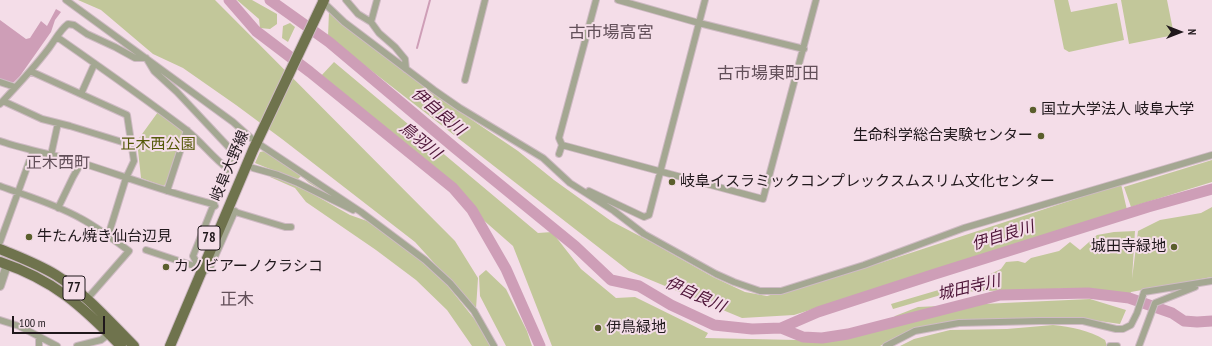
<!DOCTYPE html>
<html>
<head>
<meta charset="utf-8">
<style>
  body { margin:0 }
  #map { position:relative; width:1212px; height:346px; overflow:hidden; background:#f4dde8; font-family:"PT Sans Narrow",sans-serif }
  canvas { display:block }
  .north { position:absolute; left:1160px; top:12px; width:40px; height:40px; -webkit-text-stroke:3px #f4dde8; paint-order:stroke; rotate:90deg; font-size:11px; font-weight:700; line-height:16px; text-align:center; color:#20181c }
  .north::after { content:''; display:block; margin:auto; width:14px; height:18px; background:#20181c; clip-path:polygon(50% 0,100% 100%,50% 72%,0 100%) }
  .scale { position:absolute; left:12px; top:316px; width:93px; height:18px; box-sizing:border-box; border:2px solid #20181c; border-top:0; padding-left:5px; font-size:12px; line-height:14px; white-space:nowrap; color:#20181c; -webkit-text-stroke:3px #f4dde8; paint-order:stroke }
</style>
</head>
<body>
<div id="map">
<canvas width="1212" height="346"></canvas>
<div class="north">N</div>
<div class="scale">100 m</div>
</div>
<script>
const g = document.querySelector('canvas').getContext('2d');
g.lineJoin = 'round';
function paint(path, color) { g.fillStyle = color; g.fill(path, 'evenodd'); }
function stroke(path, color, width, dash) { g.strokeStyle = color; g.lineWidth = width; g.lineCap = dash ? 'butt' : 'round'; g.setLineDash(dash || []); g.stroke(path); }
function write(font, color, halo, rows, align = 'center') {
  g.font = font + ' "PT Sans Narrow","Noto Sans JP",sans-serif'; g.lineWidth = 4; g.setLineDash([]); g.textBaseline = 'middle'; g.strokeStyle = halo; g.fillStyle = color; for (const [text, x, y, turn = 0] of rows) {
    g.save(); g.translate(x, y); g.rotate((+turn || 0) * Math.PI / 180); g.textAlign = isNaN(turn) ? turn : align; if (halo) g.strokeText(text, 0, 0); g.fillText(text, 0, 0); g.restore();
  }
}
paint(new Path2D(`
  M78,0H215L455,241L478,278L476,309L415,242L282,139L236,105L183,68L153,54L101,10Z
  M237,0H252L277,14V24L270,29L260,28L259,19Z
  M1054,0H1068L1071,12L1117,3L1124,40L1069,52L1064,49Z
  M1121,0H1167L1174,35L1129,44Z
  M329,11L438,97L518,151L554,180L611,221L653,243L713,277L745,292L767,296L880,263L1121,184L1127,210L794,315L742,318L629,271L328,37Z
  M290,23L295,27L288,42L282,38L283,26Z
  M334,62L538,233L552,232L581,269L616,298L635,297L708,333L705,338L797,340L885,328L895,316L918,307L1090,299L1126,310L1120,324L1085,319L959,320L914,329L880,346H552L513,246L320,77Z
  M158,112L181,128L183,131L166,184L163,186L141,178L137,141Z
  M265,151L333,194L332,197L309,183L301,176L297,180L255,163L260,152Z
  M1212,160V182L1131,207L1124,187Z
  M272,176L287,182L311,193L350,215L367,221L421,261L448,286L476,321L491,346H472L447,310L416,280L376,250L306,202L295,188L270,177Z
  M1212,207V277L1131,292L1130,294L1088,288L951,292L893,309L891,304L986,276L1001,269L1006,262L1018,261L1025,263L1031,258L1059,251L1070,242L1080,250L1097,235L1114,232L1135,231L1132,279L1138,231L1160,220L1201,213Z
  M486,270L506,289L527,331L532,346H506L480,296L479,276Z
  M1053,325C1071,327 1089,330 1105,340L1107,346H900L914,339L950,330L1007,329Z`), '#c2c79a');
paint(new Path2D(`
  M56,9L61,12L55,20L51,32L20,76L14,82H7L0,79V20L26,39L30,38L41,21L47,26Z`), '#ce9eb7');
stroke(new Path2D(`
  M417,48L430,0`), '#ce9eb7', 2);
stroke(new Path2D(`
  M229,0L256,31L310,72L453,188L472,210L506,269L540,346
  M270,0L329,42L455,148L575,246L611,280L639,286L671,305L714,325L752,329L781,328L818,312L935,274L1148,207L1212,189
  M781,328L803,337L822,338L848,334L1000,295L1088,293L1129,298L1172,313L1184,321L1197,322L1212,321`), '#ce9eb7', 11);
const minor = new Path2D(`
  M66,0L233,122L251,138
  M321,0L344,22L434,90L460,108L543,158L570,183L614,211L644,234L716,274L734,282L760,291H781L864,265L964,228L1212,155
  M346,0L358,14L371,22
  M377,0L371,22L379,33L395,47L405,59L406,69
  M618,0L699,23L804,49
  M57,37C100,67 143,97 185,129C201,141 212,157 227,168
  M148,61L154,71L177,92L237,156
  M30,71L127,115L134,161L126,178L108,236
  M465,80L485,0
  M0,82L15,87
  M81,94L93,67
  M3,101L42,119L70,126L132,145
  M0,104C17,86 34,68 49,48C55,40 60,30 68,24L74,25L87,34L115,47L135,58H146
  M0,141C27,150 55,155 82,163C126,177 169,193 213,204L215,206
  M256,142L361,212L425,260L450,283L474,311L494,346
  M562,145L763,199L816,0
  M559,154L562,145L559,138L596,0
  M51,155L58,123
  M253,168L278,175L298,183L353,210
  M0,186C27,196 55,204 80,218C97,227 113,239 129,251L87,299
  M167,191L187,130
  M589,191L644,217L649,215L705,0
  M58,208L73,177L81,163
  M232,211L285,227H291
  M0,242L33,151
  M146,250L197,267
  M198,265L193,256L229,166L233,152
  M201,273L210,268L235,211
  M0,320L19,326L57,346
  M39,346V337
  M77,346L101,340L109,334
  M886,346L915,331L959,323L1039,321H1083L1116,329H1123L1131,325L1137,313L1144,292L1212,281
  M1110,346H1117
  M1139,346L1155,303L1195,287`);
const tertiary = new Path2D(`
  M0,286L7,265`);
const primary = new Path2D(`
  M0,249C19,257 38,264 56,275C86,294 109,321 134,346
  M0,262C54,280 82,306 121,346
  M170,346L253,150L324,0`);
stroke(minor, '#cebac3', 8);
stroke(tertiary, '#cebac3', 10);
stroke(primary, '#cebac3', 12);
stroke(minor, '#a4a792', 6);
stroke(tertiary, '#a4a792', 8);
stroke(primary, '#6f734d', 10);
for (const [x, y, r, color] of [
  [1033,110,4,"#5a5e2c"],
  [1041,136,4,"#5a5e2c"],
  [672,182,4,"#5a5e2c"],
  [29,237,4,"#5a5e2c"],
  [1174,247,4,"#5a5e2c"],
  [166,267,4,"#5a5e2c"],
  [598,328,4,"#5a5e2c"]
]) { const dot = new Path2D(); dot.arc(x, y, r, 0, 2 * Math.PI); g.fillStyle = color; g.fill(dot); stroke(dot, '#f4dde8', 1.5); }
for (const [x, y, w] of [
  [209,238,22],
  [74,288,22]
]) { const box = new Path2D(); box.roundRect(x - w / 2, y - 12, w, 24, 3); g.fillStyle = '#f4dde8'; g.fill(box); stroke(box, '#20181c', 1); }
write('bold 14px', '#20181c', null, [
  ["78",209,238],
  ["77",74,288]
]);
write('15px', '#20181c', '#f4dde8', [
  ["国立大学法人 岐阜大学",1041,110],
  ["生命科学総合実験センター",1033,136,"right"],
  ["岐阜イスラミックコンプレックスムスリム文化センター",680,182],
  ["牛たん焼き仙台辺見",37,237],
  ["城田寺緑地",1166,247,"right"],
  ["カノビアーノクラシコ",174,267],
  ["伊鳥緑地",606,328]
], 'left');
write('15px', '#555909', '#f4dde8', [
  ["正木西公園",158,145]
]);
write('15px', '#20181c', '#f4dde8', [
  ["岐阜大野線",230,166,-67]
]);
write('italic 16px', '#4d1437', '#f4dde8', [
  ["伊自良川",438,112,40],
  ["鳥羽川",420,141,39],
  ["伊自良川",1003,236,-17],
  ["城田寺川",969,288,-13],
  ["伊自良川",695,295,24]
]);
write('16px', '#624f59', '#f4dde8', [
  ["正木西町",58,163]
]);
write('17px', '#624f59', '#f4dde8', [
  ["古市場高宮",611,33],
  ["古市場東町田",768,74],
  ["正木",237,300]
]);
</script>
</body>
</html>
